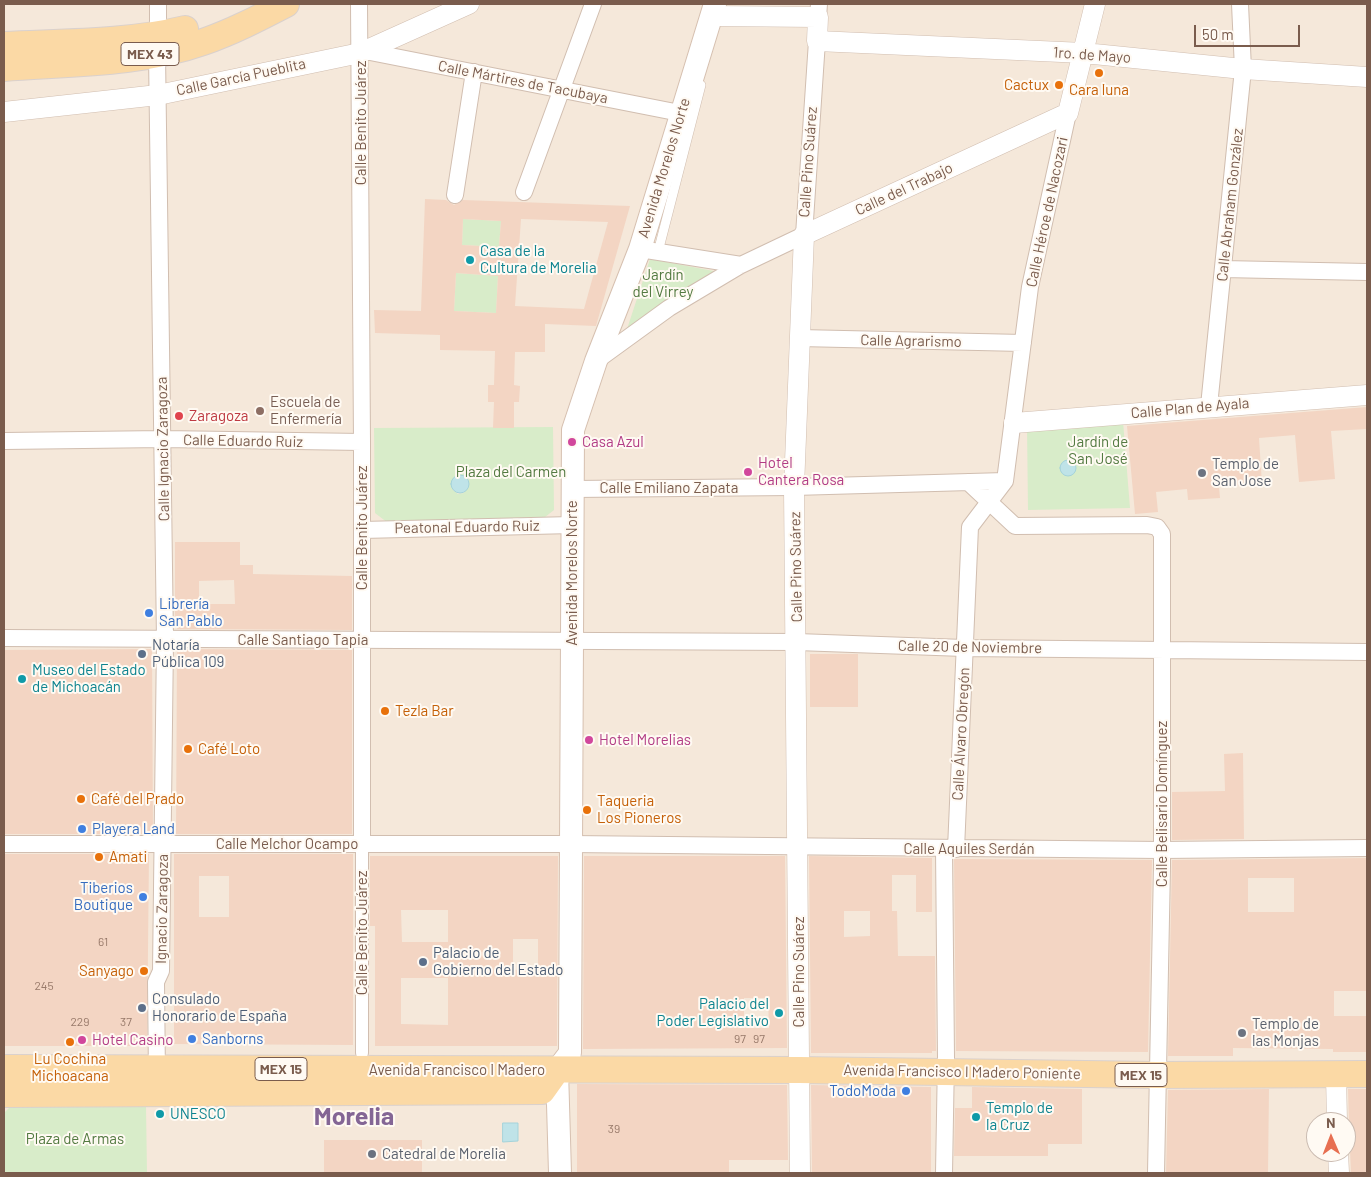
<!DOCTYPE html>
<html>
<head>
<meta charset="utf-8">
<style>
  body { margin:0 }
  #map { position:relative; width:1371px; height:1177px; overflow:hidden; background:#fdf6ec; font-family:Barlow,sans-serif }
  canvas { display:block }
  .frame { position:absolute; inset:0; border:5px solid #7a5c4d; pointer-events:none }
  .north { position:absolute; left:1306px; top:1112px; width:50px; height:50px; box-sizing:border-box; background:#fffaf3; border:1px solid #cabbb1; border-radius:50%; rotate:359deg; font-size:14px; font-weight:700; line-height:20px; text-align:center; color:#7a5c4d }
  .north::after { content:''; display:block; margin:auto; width:18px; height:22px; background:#e76f51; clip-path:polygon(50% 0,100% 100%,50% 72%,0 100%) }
  .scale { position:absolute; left:1194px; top:25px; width:106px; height:22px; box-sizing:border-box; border:2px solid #7a5c4d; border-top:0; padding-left:6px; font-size:15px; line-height:18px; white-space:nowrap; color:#7a5c4d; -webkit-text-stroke:4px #fffaf3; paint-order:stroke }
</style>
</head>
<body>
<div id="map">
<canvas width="1371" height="1177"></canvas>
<div class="frame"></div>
<div class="north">N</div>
<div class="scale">50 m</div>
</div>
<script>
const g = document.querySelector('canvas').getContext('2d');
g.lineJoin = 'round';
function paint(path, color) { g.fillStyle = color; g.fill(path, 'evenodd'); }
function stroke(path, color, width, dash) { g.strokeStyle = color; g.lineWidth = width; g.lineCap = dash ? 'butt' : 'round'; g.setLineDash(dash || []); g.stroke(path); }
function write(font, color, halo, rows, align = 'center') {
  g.font = font + ' Barlow,sans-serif'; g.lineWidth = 4; g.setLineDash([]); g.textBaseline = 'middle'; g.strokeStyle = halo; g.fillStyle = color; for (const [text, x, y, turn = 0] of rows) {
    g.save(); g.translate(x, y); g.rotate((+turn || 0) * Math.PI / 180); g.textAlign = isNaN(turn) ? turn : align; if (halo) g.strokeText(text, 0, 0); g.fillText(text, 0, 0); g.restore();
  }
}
paint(new Path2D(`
  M4,4H1367V1173H4ZM1316,1122H1346V1152H1316Z`), '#f5e8da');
paint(new Path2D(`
  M463,219L501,221L499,247L462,245Z
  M650,259L719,272L627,329Z
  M456,273L498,276L496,313L454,311Z
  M1123,421L1130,508L1028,510L1027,427Z
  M553,427L554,510L540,521L388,523L375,513L374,428ZM463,475L468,479L464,493L458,494L453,490L451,482Z
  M12,1105L146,1106L147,1173H4V1113Z`), '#d8ecc9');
const water = new Path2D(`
  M1060 468a8 8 0 1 1 16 0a8 8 0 1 1-16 0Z
  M451 484a9 9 0 1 1 18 0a9 9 0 1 1-18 0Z
  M503,1123H518V1141L503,1142Z`);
paint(water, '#bfe3e8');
stroke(water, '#a5d3da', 1);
paint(new Path2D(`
  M425,199L446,200L454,205L463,200L630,206L596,326L545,324V352H515L514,385L520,386L519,402H514V428H493L494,402H488V385H494L495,351L440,350V335L375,333L374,310L421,311ZM463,219L501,221L499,247L462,245ZM521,219L608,222L584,309L515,306ZM456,273L498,276L496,313L454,311Z
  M1367,407V429L1331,431L1335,479L1299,482L1295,435L1259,438L1262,484L1219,487L1220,498L1188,500L1187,489L1156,492L1158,512L1135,514L1127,426Z
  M175,542H240V565H253V574L352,576V630L177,629L178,626H175ZM234,580L235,604H199V581Z
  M152,649L153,834H4V650Z
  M177,649L352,650V834H176Z
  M810,654H858V707H810Z
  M1243,753L1244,839L1172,840V792L1225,791L1224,754Z
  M4,854H149L147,1046H4Z
  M174,854H353V1045L174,1044ZM199,876H229V917H199Z
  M370,856H558L557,1046H375V926H370ZM401,910H448V942H402ZM513,939H538V969L513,970ZM401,978H448V1025L401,1024Z
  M584,856H785L787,1048L583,1049ZM744,998H768L769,1028H744Z
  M809,856L932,858V912H916V875H892V911H897L898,956H935L936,1051H932V1053H811ZM844,911H870V936L844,937Z
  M1367,858V991H1334V1016H1367V1052H1333V1049L1233,1048V1056H1168L1172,860ZM1248,878H1294V912H1248Z
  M954,859L1152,860L1148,1052L956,1051Z
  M577,1084L787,1085L788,1160H729V1173H577Z
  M811,1085L931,1087V1173H812Z
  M972,1087L1082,1089V1144H1048V1156H954L955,1108H972Z
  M1269,1089L1268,1173H1166L1168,1090Z
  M1348,1089H1367V1173H1351L1350,1151L1346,1144V1129L1349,1122Z
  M324,1140H422V1173H324Z`), '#f3d5c3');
const service = new Path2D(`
  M658,252L701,85`);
const pedestrian = new Path2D(`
  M362,843V1053`);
const minor = new Path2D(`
  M359,4L362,442V843
  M818,17L819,4
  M158,35V4
  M365,51L680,113
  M524,192L593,4
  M455,195L474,72
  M640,249L741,265
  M1223,269L1367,272
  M799,338L1023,343
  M596,361L669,308L741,265L804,235L817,41
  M1209,406L1243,69L1240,4
  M4,441L163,439L362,442
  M968,482L1015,526L1147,525L1157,527L1162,534V866L1156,1173
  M572,489L794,487L1005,481
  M362,530L573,525
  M4,638L797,642L964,648L1367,652
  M4,844H570L1161,850L1367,848
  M956,849L970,527L1005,481L1030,287L1068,113
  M157,1078L156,982L161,971L165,640L157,54
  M944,1173L946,1058L944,849`);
const tertiary = new Path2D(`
  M711,16L818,17L817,41L1084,53L1243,69L1367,77
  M4,112L158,95L360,53L469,4
  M1014,423L1367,395
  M1336,1074L1337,1122
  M1338,1152L1339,1173
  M800,1173L794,487L804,235L1068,113L1095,4`);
const secondary = new Path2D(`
  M560,1173L557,1070L570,1053L573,430L596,361L640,249L715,4`);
const primary = new Path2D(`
  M4,45C64,42 126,43 185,29
  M4,68C69,63 141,64 203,42C232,32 259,18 286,4
  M4,1068L799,1070L1157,1075L1367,1074
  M4,1094L542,1091L557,1070`);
stroke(service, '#d1beb0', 10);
stroke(pedestrian, '#d1beb0', 14);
stroke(minor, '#d1beb0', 18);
stroke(tertiary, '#d1beb0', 21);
stroke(secondary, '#d6c0b0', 24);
stroke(primary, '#dad1cd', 28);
stroke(service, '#fff', 9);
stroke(pedestrian, '#fff', 12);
stroke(minor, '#fff', 16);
stroke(tertiary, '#fff', 20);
stroke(secondary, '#fff', 22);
stroke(primary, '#fbd9a5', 26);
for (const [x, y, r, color] of [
  [1099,73,5,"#e8710a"],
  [1059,85,5,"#e8710a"],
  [470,260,5,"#0f9aa8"],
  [260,411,5,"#8d6e63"],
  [179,416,5,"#e0444e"],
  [572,442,5,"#d1479c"],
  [748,472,5,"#d1479c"],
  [1202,473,5,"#6b7280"],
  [149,613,5,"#3f7fe0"],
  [142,654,5,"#5c6f8a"],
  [22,679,5,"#0f9aa8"],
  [385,711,5,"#e8710a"],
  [589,740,5,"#d1479c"],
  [188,749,5,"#e8710a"],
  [81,799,5,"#e8710a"],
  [587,810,5,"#e8710a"],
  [82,829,5,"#3f7fe0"],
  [99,857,5,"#e8710a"],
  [143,897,5,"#3f7fe0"],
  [423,962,5,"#5c6f8a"],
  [144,971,5,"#e8710a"],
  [142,1008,5,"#5c6f8a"],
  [779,1013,5,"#0f9aa8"],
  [1242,1033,5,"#6b7280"],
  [192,1039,5,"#3f7fe0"],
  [82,1040,5,"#d1479c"],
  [70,1042,5,"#e8710a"],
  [906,1091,5,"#3f7fe0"],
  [160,1114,5,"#0f9aa8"],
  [976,1117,5,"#0f9aa8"],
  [372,1154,5,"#6b7280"]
]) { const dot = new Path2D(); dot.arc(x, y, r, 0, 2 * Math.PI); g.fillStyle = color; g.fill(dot); stroke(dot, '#fffaf3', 2); }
write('12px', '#987a6a', null, [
  ["61",103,942],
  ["245",44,986],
  ["229",80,1022],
  ["37",126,1022],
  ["97",740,1039],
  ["97",759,1039],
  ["39",614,1129]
]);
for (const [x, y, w] of [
  [150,54,58],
  [281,1069,52],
  [1141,1075,52]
]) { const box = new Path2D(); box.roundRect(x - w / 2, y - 11.5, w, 23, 4); g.fillStyle = '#fffaf3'; g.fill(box); stroke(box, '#7a5c4d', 1); }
write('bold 14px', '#7a5c4d', null, [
  ["MEX 43",150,54],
  ["MEX 15",281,1069],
  ["MEX 15",1141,1075]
]);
write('15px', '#7a5c4d', '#fffaf3', [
  ["1ro. de Mayo",1092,55,4],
  ["Calle García Pueblita",241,77,-12],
  ["Calle Mártires de Tacubaya",523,82,11],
  ["Calle Benito Juárez",361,123,-90],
  ["Calle Pino Suárez",808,162,-86],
  ["Avenida Morelos Norte",664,168,-73],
  ["Calle del Trabajo",904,189,-25],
  ["Calle Abraham González",1230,205,-84],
  ["Calle Héroe de Nacozari",1047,212,-78],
  ["Calle Agrarismo",911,341,1],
  ["Calle Plan de Ayala",1190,408,-5],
  ["Calle Eduardo Ruiz",243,441,1],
  ["Calle Ignacio Zaragoza",163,449,-91],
  ["Calle Emiliano Zapata",669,488],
  ["Peatonal Eduardo Ruiz",467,527,-1],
  ["Calle Benito Juárez",362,528,-90],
  ["Calle Pino Suárez",796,567,-91],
  ["Avenida Morelos Norte",572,573,-90],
  ["Calle Santiago Tapia",303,640],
  ["Calle 20 de Noviembre",970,647,1],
  ["Calle Álvaro Obregón",961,734,-87],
  ["Calle Belisario Domínguez",1162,804,-90],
  ["Calle Melchor Ocampo",287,844],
  ["Calle Aquiles Serdán",969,849],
  ["Ignacio Zaragoza",162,909,-89],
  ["Calle Benito Juárez",362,933,-90],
  ["Calle Pino Suárez",799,972,-90],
  ["Avenida Francisco I Madero",457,1070],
  ["Avenida Francisco I Madero Poniente",962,1072,1]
]);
write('15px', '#c56008', '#fffaf3', [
  ["Cactux",1049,85,"right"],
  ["Cara luna",1099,90,"center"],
  ["Tezla Bar",395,711],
  ["Café Loto",198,749],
  ["Café del Prado",91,799],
  ["Taqueria",597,801],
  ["Los Pioneros",597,818],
  ["Amati",109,857],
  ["Sanyago",134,971,"right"],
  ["Lu Cochina",70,1059,"center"],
  ["Michoacana",70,1076,"center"]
], 'left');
write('15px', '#0d838f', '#fffaf3', [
  ["Casa de la",480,251],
  ["Cultura de Morelia",480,268],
  ["Museo del Estado",32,670],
  ["de Michoacán",32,687],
  ["Palacio del",769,1004,"right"],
  ["Poder Legislativo",769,1021,"right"],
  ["Templo de",986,1108],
  ["la Cruz",986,1125],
  ["UNESCO",170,1114]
], 'left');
write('15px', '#537a41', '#fffaf3', [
  ["Jardín",663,275],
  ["del Virrey",663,292],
  ["Jardín de",1098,442],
  ["San José",1098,459],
  ["Plaza del Carmen",511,472],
  ["Plaza de Armas",75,1139]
]);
write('15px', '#785e54', '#fffaf3', [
  ["Escuela de",270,402],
  ["Enfermería",270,419]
], 'left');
write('15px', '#be3a42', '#fffaf3', [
  ["Zaragoza",189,416]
], 'left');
write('15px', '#b23c85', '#fffaf3', [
  ["Casa Azul",582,442],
  ["Hotel",758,463],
  ["Cantera Rosa",758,480],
  ["Hotel Morelias",599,740],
  ["Hotel Casino",92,1040]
], 'left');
write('15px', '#5b616d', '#fffaf3', [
  ["Templo de",1212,464],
  ["San Jose",1212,481],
  ["Templo de",1252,1024],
  ["las Monjas",1252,1041],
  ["Catedral de Morelia",382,1154]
], 'left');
write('15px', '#366cbe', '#fffaf3', [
  ["Librería",159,604],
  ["San Pablo",159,621],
  ["Playera Land",92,829],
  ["Tiberios",133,888,"right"],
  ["Boutique",133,905,"right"],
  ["Sanborns",202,1039],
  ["TodoModa",896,1091,"right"]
], 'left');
write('15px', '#4e5e75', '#fffaf3', [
  ["Notaría",152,645],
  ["Pública 109",152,662],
  ["Palacio de",433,953],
  ["Gobierno del Estado",433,970],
  ["Consulado",152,999],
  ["Honorario de España",152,1016]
], 'left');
write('bold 25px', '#846695', '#fffaf3', [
  ["Morelia",354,1117]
]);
</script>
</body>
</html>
